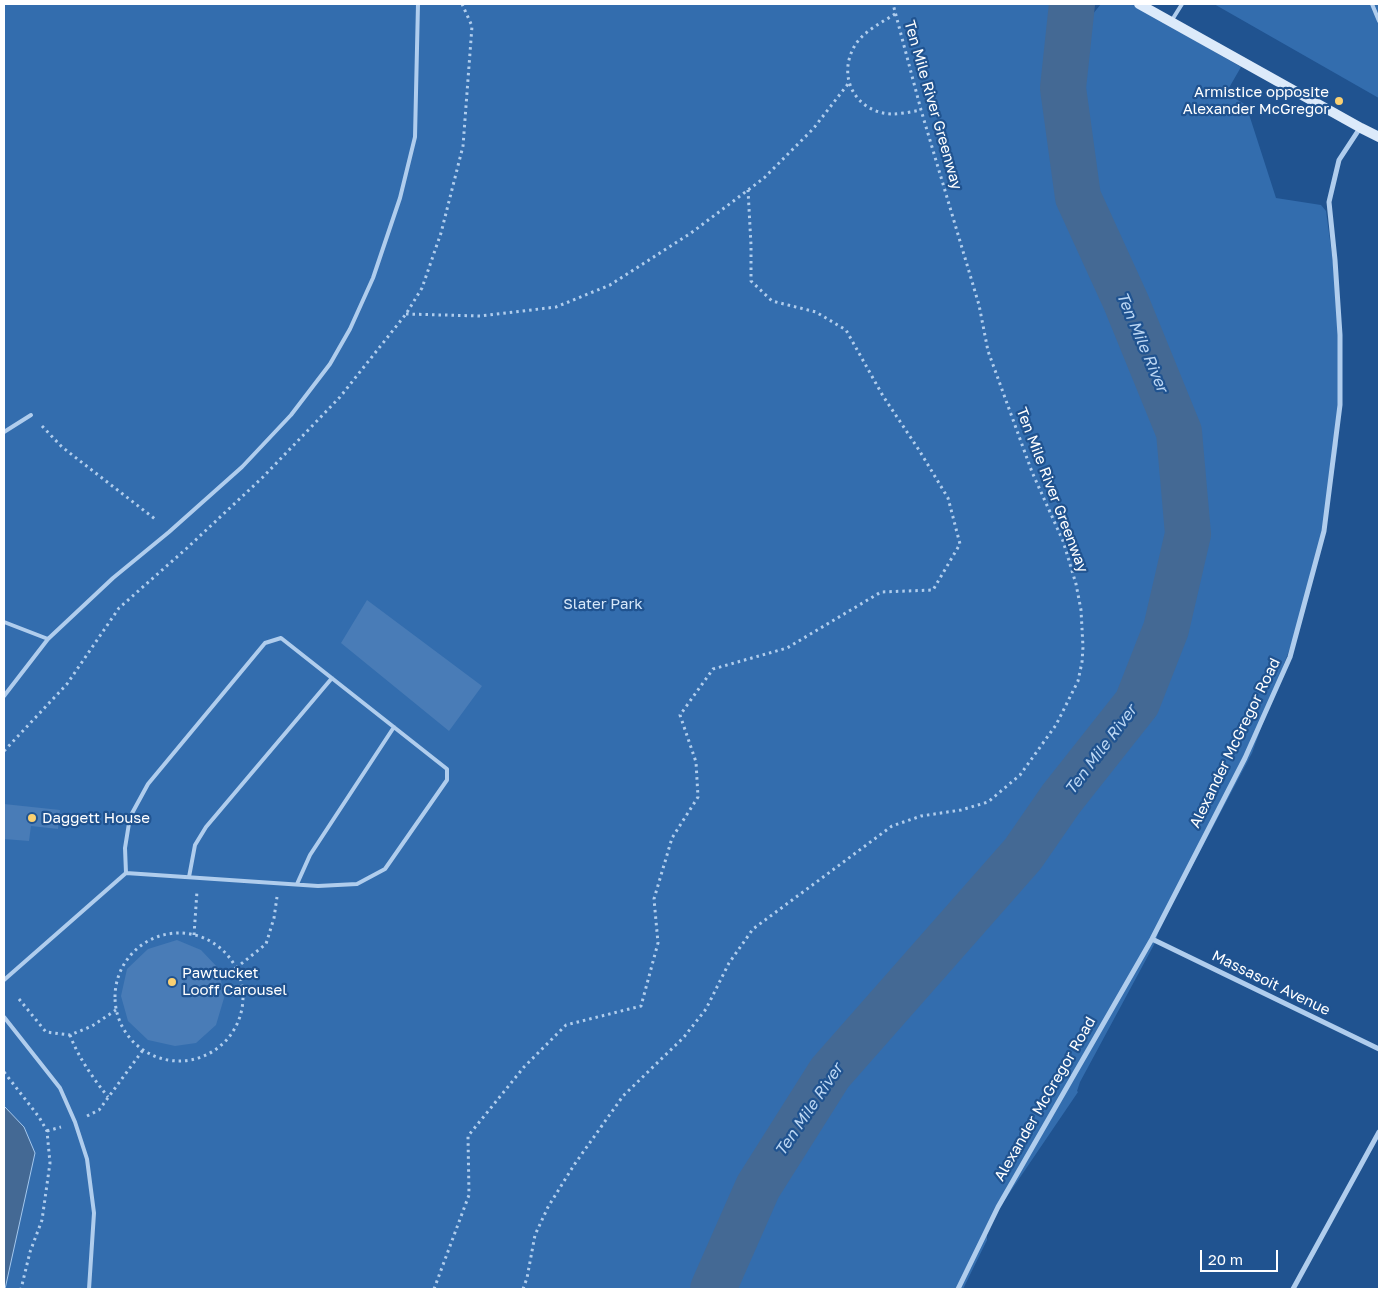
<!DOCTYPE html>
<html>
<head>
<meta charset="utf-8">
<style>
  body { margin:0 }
  #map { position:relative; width:1383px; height:1293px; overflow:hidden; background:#205390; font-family:"Golos Text",sans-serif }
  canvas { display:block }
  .frame { position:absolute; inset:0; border:5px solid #fff; pointer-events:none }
  .scale { position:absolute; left:1200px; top:1250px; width:78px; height:22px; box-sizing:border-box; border:2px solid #fff; border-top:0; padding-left:6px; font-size:15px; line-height:18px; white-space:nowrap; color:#fff; -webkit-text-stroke:4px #205390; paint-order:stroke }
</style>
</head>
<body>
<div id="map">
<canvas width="1383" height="1293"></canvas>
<div class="frame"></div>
<div class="scale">20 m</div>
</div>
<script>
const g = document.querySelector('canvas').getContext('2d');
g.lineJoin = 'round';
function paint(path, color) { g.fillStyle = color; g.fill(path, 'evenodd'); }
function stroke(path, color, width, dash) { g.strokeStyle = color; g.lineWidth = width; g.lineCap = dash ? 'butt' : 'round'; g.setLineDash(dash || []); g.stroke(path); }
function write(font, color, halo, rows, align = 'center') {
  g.font = font + ' "Golos Text",sans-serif'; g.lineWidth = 4.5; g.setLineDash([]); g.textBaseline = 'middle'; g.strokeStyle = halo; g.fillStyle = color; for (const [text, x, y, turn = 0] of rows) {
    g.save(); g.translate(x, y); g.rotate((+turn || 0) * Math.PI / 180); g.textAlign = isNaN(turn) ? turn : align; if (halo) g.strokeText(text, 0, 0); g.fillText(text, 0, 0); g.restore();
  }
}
paint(new Path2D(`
  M4,4H1073L1092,15L1101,4H1132L1241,67L1226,93L1246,105L1276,198L1321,205L1326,211L1340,314L1338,445L1329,502L1309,595L1252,753L1159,929L1156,941L1080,1082L1077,1091L1078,1092L987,1226V1240L963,1289H4Z
  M1214,4H1379V98L1377,97Z`), '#336dae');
const water = new Path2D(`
  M4,1106L24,1127L35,1153L5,1289H4Z`);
paint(water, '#446994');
stroke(water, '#a4c8ee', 1);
stroke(new Path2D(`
  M713,1289L758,1187L830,1073L1023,854L1061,799L1137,703L1166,629L1188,534L1179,432L1126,302L1078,197L1063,88L1072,4`), '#446994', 46);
paint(new Path2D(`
  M367,600L482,686L449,731L341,643Z
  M4,804L60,810L58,829L31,826L29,841L4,839Z
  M177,940L201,950L219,969L224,998L216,1025L196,1043L175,1046L148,1040L128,1021L121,996L127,969L148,949Z`), '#497cb7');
stroke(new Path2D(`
  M895,14C881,23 862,32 854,47C837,78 856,112 891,114C900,114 911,112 921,110
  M406,314L480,316L556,307L610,285L691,233L764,178L813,129L848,84
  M42,426L62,447L155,519
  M4,751L67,684L119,608L187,548L263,477L340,397L406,314L422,288L441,233L463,146L472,26L462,4
  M115 997a64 64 0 1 1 128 0a64 64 0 1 1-128 0Z
  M194,935L197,891
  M236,968L266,944L274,918L277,897
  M19,999L46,1032L70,1035L92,1026L116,1010
  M70,1035C78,1057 93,1078 108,1097
  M4,1072L39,1117L47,1131L50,1163L42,1220L30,1252L21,1289
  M87,1116L99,1110L143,1050
  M47,1131L61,1127
  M434,1289L469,1195L468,1136L524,1067L566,1025L641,1006L658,943L654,899L672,838L698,797L696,762L680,715L713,669L787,648L881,592L933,590L960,544L948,498L919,450L883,396L846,330L816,312L772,301L751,281V245L748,190
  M523,1289L527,1278L535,1235L548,1207L574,1165L623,1096L684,1037L706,1009L729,963L753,929L892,826L921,816L961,810L988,802L1020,775L1056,725L1078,681L1082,662L1083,647L1081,610L1076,584L1063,541L1032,472L988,351L979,305L921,110L893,4`), '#b0cded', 3, [2.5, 4]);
stroke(new Path2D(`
  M1372,4L1379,21
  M1172,20L1182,4
  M4,432L31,415
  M4,622L48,639
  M4,696L48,639L113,578L169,532L242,467L291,415L330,364L350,329L373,278L400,198L415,137L418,4
  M189,877L195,845L206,827L332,678
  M297,884L310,855L394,727
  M4,980L126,873L318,886L357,884L385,869L447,780V769L281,638L265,643L148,784L130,817L125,848L126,873
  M4,1017L60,1088L75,1122L87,1159L94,1213L89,1289`), '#b0cded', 4);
stroke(new Path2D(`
  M1152,939L1379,1049
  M958,1289L998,1207L1152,939L1245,758L1290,657L1324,531L1340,405V335L1335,260L1329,202L1339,160L1360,128
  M1293,1289L1379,1132`), '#b0cded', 5);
stroke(new Path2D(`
  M1139,4L1361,128L1379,137`), '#dceafa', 10);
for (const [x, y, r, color] of [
  [1339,101,5,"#fad071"],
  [32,818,5,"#fad071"],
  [172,982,5,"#fad071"]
]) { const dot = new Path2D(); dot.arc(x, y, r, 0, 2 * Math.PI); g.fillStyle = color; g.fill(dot); stroke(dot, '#205390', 2); }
write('15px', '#fff', '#205390', [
  ["Armistice opposite",1329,92,"right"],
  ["Alexander McGregor",1329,109,"right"],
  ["Daggett House",42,818],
  ["Pawtucket",182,973],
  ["Looff Carousel",182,990]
], 'left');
write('15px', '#fff', '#205390', [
  ["Ten Mile River Greenway",933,105,74],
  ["Ten Mile River Greenway",1052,490,69],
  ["Alexander McGregor Road",1235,743,-64],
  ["Massasoit Avenue",1271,983,26],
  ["Alexander McGregor Road",1045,1099,-60]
]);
write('15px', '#d6e7f9', '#205390', [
  ["Slater Park",603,604]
]);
write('italic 16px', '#bcd7f4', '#205390', [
  ["Ten Mile River",1142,342,67],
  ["Ten Mile River",1101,750,-53],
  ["Ten Mile River",809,1110,-56]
]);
</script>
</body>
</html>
